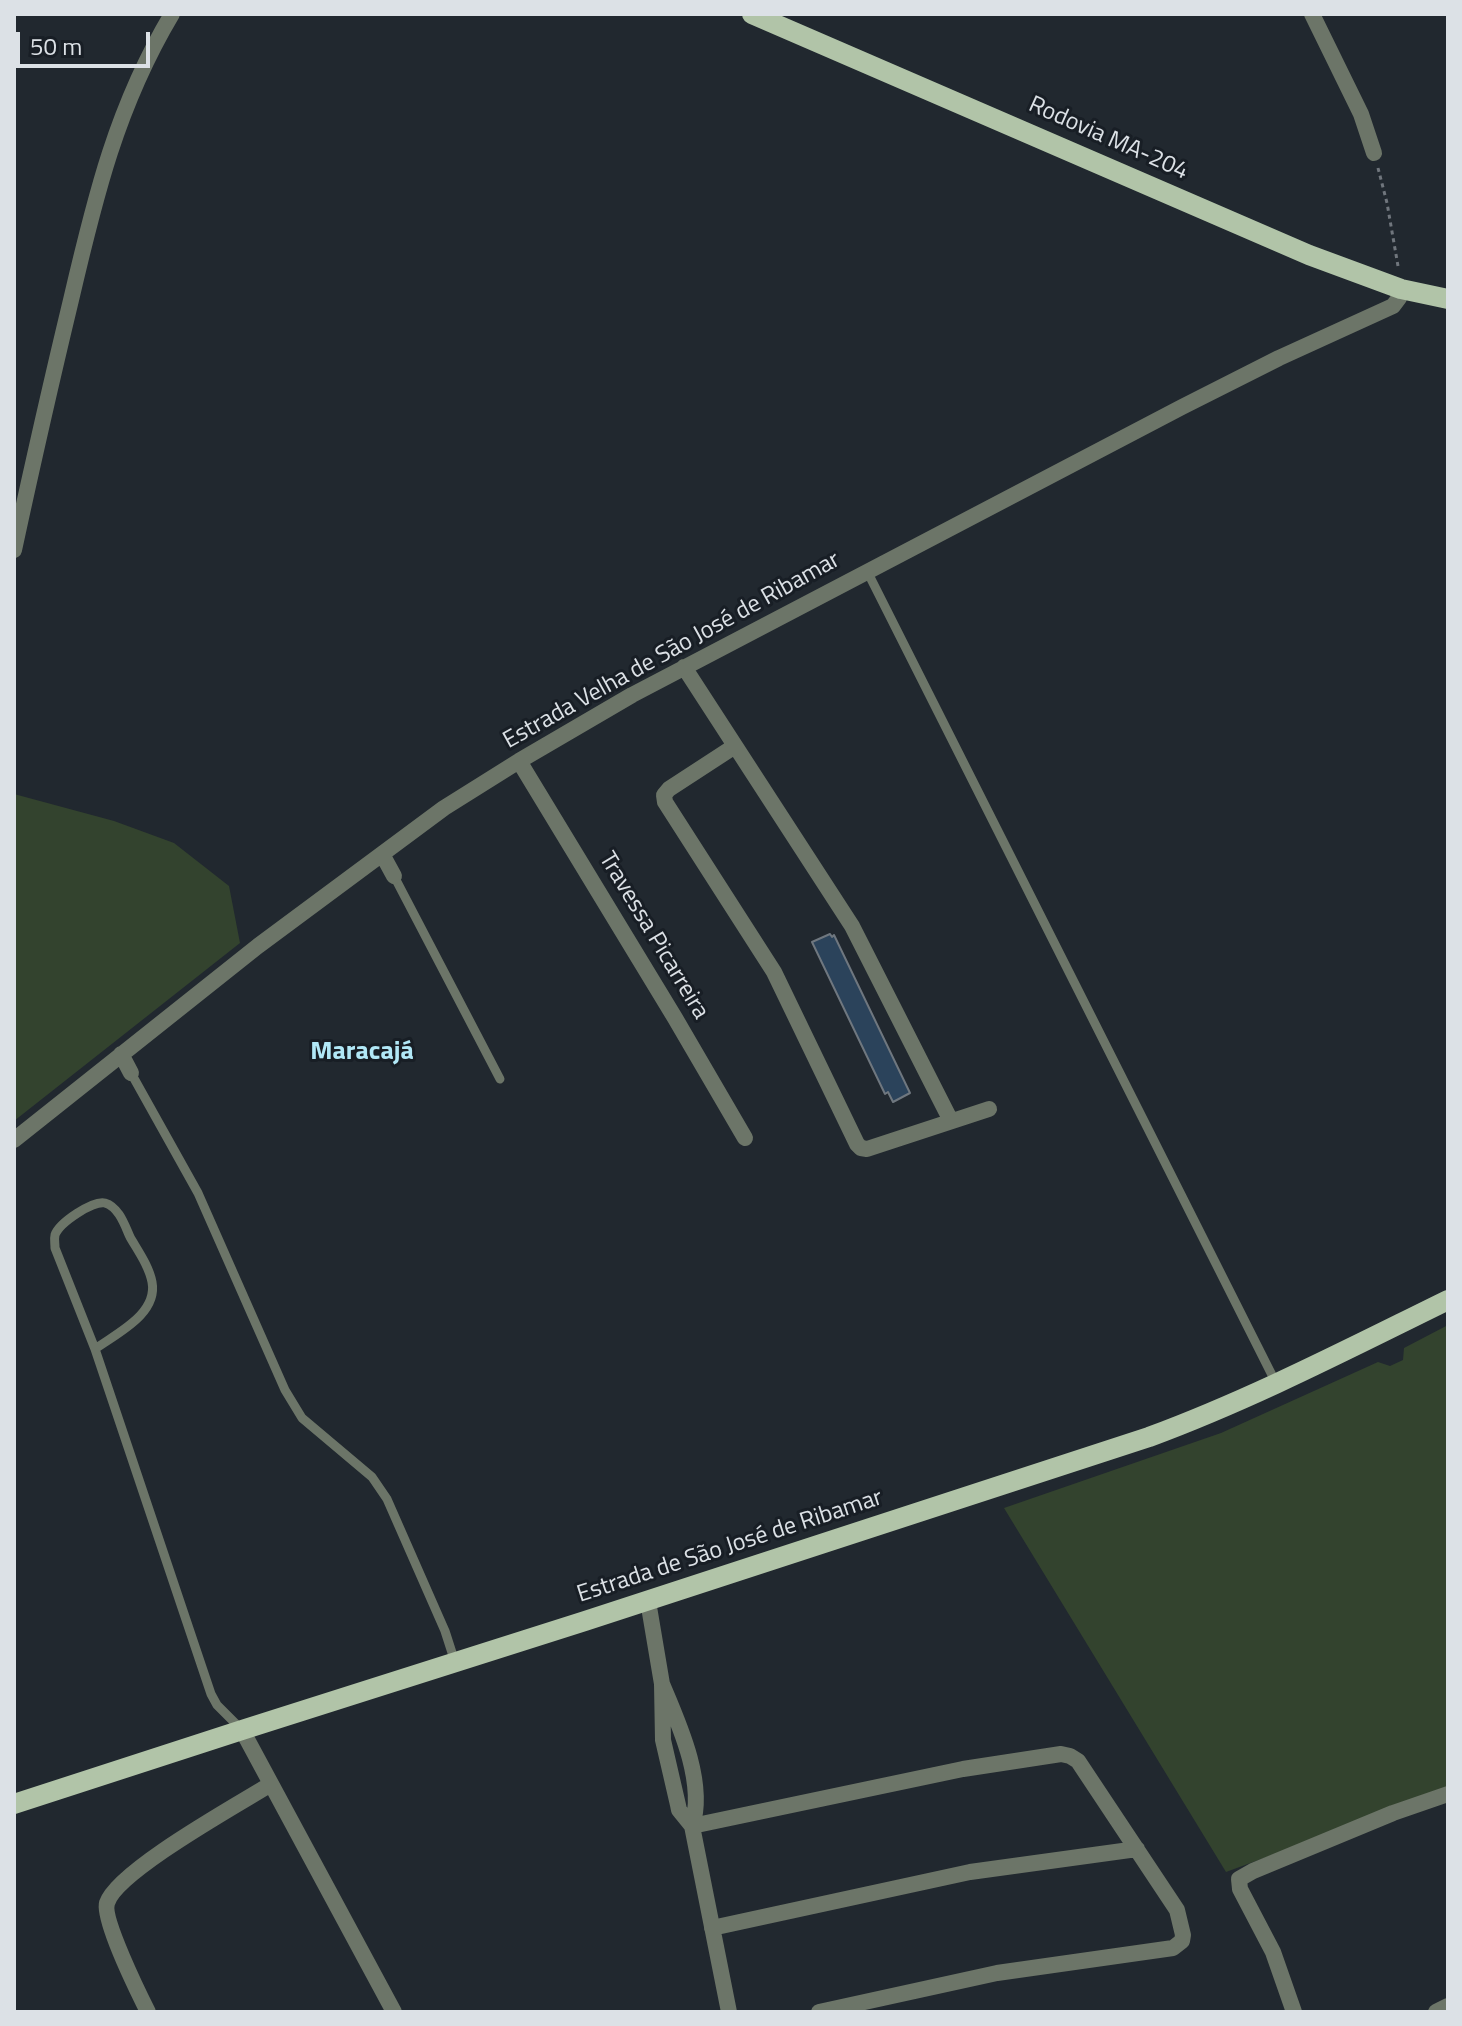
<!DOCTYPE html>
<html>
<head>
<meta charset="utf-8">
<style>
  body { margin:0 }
  #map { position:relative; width:1462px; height:2026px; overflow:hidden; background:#21282f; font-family:"Titillium Web",sans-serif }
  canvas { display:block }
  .frame { position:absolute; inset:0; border:16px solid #dce1e6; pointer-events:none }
  .scale { position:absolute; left:16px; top:32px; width:134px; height:36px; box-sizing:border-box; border:4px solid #dce1e6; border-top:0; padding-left:10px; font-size:24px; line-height:28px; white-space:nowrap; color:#dce1e6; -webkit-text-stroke:6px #181e25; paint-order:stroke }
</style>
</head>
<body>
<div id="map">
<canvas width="1462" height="2026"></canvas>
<div class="frame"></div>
<div class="scale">50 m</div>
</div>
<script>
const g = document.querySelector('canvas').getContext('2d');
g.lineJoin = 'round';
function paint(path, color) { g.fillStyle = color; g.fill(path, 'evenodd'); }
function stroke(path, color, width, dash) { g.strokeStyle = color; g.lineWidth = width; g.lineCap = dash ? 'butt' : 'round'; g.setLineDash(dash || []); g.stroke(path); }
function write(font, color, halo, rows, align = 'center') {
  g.font = font + ' "Titillium Web",sans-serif'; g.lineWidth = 6; g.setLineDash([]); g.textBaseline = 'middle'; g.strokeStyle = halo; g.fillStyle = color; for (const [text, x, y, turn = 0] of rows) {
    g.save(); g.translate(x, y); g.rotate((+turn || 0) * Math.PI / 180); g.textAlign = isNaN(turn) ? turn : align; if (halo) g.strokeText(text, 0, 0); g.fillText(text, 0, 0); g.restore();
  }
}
paint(new Path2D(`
  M14,794L114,821L174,843L229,886L240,943L14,1121Z
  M1448,1325V1790L1226,1872L1004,1508L1221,1433L1378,1362L1390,1366L1403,1360L1404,1348Z`), '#33432e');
const building = new Path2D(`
  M830,934L832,937L834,935L910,1093L893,1102L888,1092L885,1094L812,942Z`);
paint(building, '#2b435b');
stroke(building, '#6f777f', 2);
stroke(new Path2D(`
  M1378,168L1387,203L1398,266`), '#70767d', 3, [4, 4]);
stroke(new Path2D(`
  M867,571L1276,1383
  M394,876L500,1079
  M131,1073L198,1193L285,1390L302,1418L372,1477L387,1499L445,1631L455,1662
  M95,1349C117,1333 158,1314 152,1282C149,1266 138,1251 130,1237C125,1226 119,1207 105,1203C93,1200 59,1223 55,1235C54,1239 55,1243 55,1248L95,1349L211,1694L217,1705L241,1729`), '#6c7568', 9);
stroke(new Path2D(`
  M1312,14L1361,114L1374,153
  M14,550C32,467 51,383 71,300C95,197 117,106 172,14
  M684,667L852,926L951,1121
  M735,746L669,789L664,795L665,802L774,972L857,1144L861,1148L867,1149L989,1109
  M519,761L675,1018L745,1138
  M382,854L394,876
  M121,1054L131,1073
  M14,1140L258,946L444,808L519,761L632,695L1182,407L1279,358L1393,306L1399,298L1401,289
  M648,1601L662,1684L663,1740L678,1805L679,1810L692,1826
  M662,1684C679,1724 706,1783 692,1826L729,2012
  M242,1730L394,2012
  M692,1826L963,1769L1061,1754L1070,1756L1078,1761L1177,1910L1183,1935L1182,1941L1173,1948L997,1973L819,2012
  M712,1928L970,1872L1137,1849
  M148,2012C139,1994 102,1919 107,1903C117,1871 239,1804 271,1784
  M1294,2012L1273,1952L1240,1889L1239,1879L1253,1871L1393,1813L1448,1794
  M1436,2012L1448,2006`), '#6c7568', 16);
stroke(new Path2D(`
  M752,14L1309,255L1401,289L1448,299
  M14,1804L242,1730L585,1621L1149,1437C1252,1399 1350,1348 1448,1300`), '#b1c4a8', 20);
write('24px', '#dce1e6', '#181e25', [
  ["Rodovia MA-204",1108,139,24],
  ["Estrada Velha de São José de Ribamar",672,651,-29],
  ["Travessa Picarreira",653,936,59],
  ["Estrada de São José de Ribamar",730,1547,-18]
]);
write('bold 26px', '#b1e8f7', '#181e25', [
  ["Maracajá",362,1053]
]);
</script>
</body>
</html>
